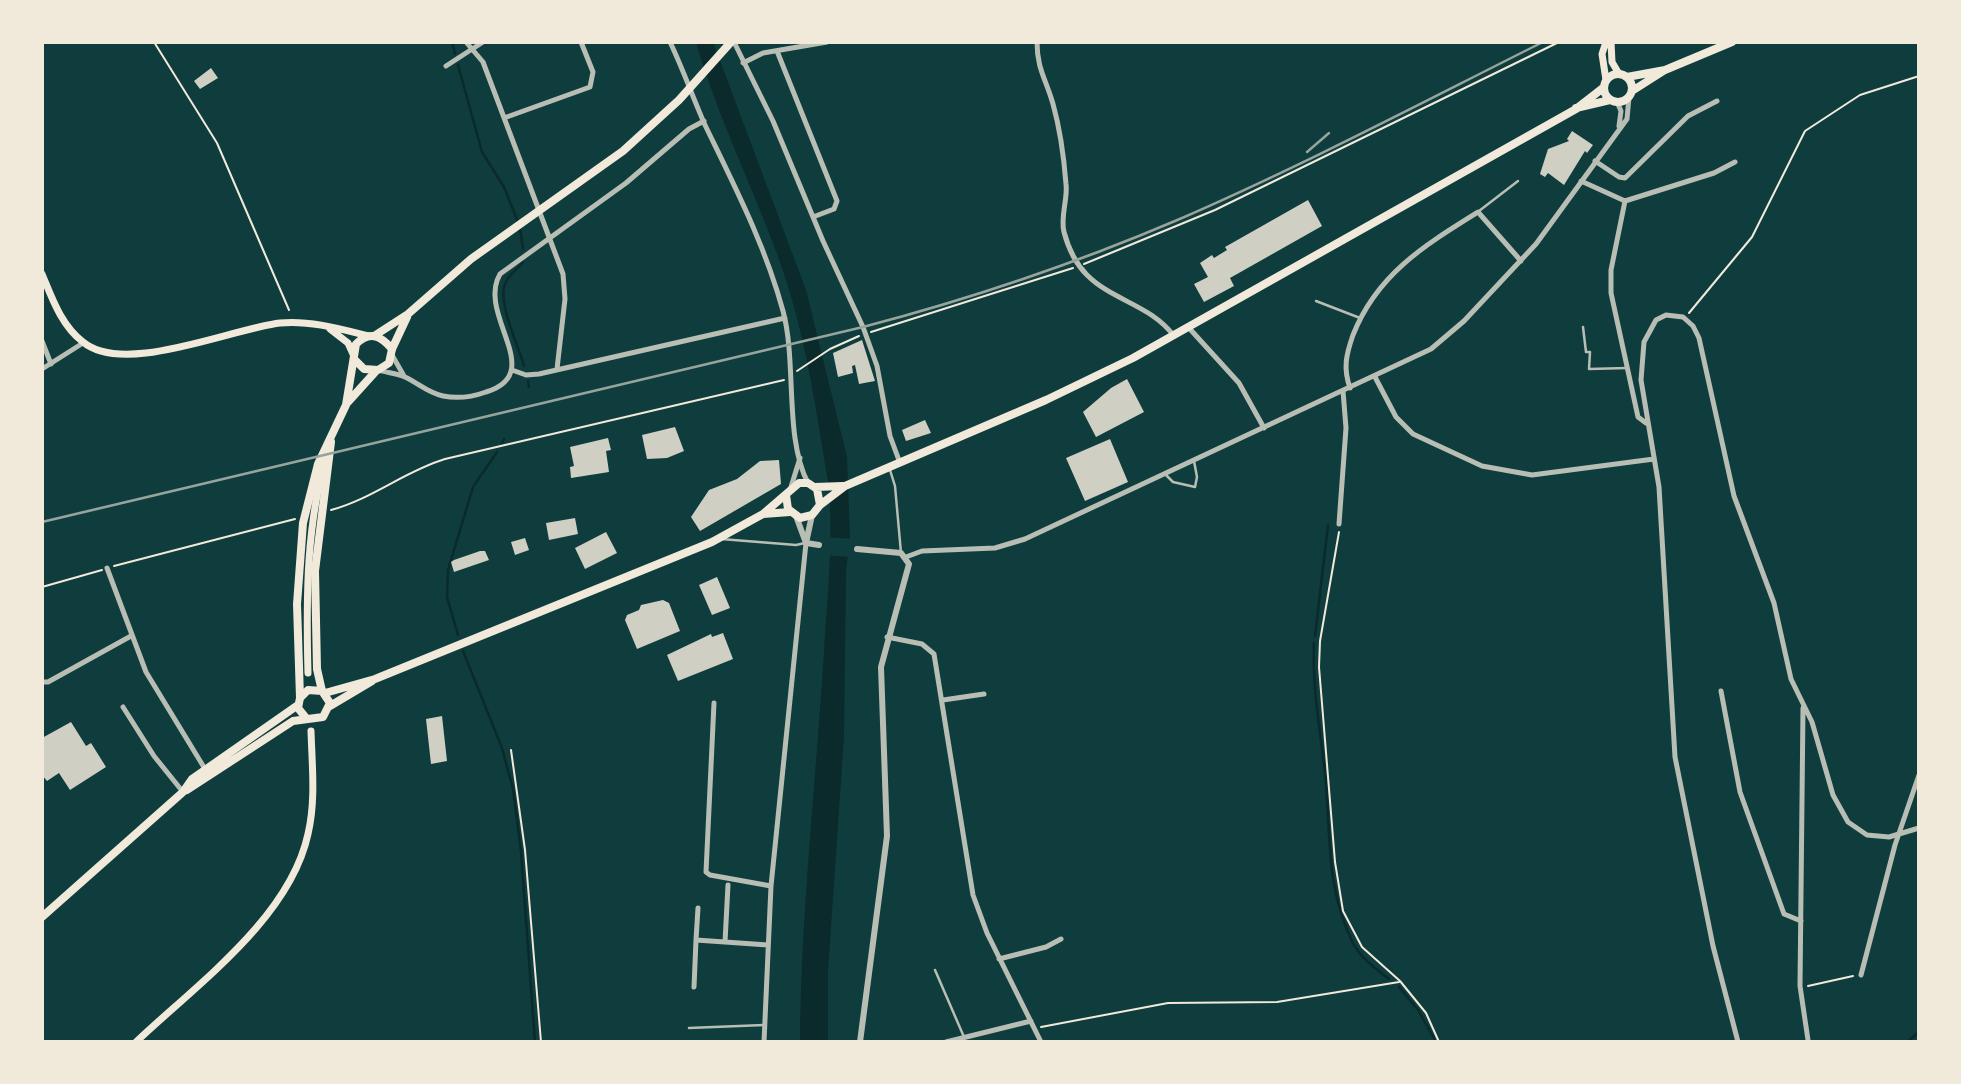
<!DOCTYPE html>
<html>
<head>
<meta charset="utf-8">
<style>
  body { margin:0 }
  #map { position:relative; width:1961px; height:1084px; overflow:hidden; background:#0f3d3e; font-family:Barlow,sans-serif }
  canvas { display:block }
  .frame { position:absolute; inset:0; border:44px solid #f1e9da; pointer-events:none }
</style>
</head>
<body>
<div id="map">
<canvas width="1961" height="1084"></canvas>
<div class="frame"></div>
</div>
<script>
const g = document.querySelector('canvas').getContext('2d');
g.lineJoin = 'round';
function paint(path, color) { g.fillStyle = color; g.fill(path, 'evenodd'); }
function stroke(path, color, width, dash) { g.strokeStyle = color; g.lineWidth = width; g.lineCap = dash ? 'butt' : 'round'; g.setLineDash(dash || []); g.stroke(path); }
paint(new Path2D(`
  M696,42H713L806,290L847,457L850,537L846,572L844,737L828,971V1042H800C801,912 816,781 824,651C827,600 835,526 827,476C815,402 804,326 777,254C751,183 717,115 696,42Z`), '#0a2a2b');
paint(new Path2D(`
  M825,537L853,539L851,557L824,555Z`), '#0f3d3e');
stroke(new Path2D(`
  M452,42L455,54
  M458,65L482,152L504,187L518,222
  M520,228L523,249
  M523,262C518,269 508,275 505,284C497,302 519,347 524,366
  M528,381L529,387
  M502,443L504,439
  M458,635L447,597L448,570L473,487L497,452
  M1315,636L1328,525
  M1314,643C1312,687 1320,729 1325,772C1331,831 1325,886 1352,941C1360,958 1375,968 1389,979
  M463,651L502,748L513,789L521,852L535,1042
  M1399,987L1418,1010L1436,1042
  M1907,1042L1919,1032`), '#0a2a2b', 2.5);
paint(new Path2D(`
  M211,68L218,78L200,89L194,81Z
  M1572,131L1593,145L1587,153L1585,151L1564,185L1548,173L1545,177L1540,174L1548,149L1569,141L1567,139Z
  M1308,200L1322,226L1230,278L1234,286L1204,302L1194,284L1208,277L1200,263L1212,255L1214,258L1227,250L1225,247Z
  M862,340L875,381L859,384L855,365L852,366L853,373L838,377L833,353Z
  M1127,379L1144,412L1096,437L1083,412L1111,388Z
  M925,420L931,433L906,441L902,430Z
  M675,427L684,451L667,458L647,459L642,435Z
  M608,438L611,450L606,451L609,472L571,478L570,467L574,466L570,447Z
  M1110,439L1128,482L1085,501L1066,458Z
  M779,460L781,484L700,531L691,517L709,490L737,479L760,461Z
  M575,518L578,534L549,540L546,523Z
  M606,532L617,553L585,569L575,548Z
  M525,538L529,550L515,555L511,542Z
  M480,551H485L489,560L454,572L451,562L454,560Z
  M717,577L730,608L712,615L699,585Z
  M663,600L669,603L680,631L637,649L625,620L627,615L639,610L641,605Z
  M723,633L733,659L678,681L667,655L711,634L712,637Z
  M442,716L447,761L431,764L426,719Z
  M71,722L86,746L91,743L106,767L70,790L59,773L47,781L42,775V738Z`), '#cfcfc3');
stroke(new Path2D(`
  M154,42L217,143L289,310
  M1084,264L1215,210L1559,42
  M1689,313L1752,237L1805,131L1860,95L1919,76
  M871,332L1073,268
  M797,371L830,349L859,336
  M331,510C372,499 405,471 445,459L784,380
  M1339,532L1320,641L1319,667L1335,862L1343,911L1362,947L1400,981L1426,1013L1439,1042
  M114,566L295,519
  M42,587L102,570
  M511,750L525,850L541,1042
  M1808,986L1853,976
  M1041,1027L1168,1003L1277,1002L1399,982`), '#f1e9da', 2);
stroke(new Path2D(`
  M1479,211L1518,181
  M1316,301L1360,318
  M1583,327L1586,352H1590L1589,369L1627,368
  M890,470L895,486L901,553
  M1166,475L1173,482L1195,487L1197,477L1194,461
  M721,539L796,545L805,543
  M935,970L964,1037
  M689,1028L764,1025`), '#b8beb3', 2.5);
stroke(new Path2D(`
  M466,42L483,62L563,274L565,299L557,369
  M670,42C683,69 693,98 705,125C735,187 765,245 783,311C797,362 784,438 808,483
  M734,42L773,121L823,241L863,327L877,366L890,436L900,463
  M1037,42C1037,69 1046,79 1053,104C1060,129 1064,158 1066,184C1068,199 1060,217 1064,232C1068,247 1076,264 1087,275C1113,301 1151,305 1174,336
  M777,51L837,201L834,209L813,217
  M743,63L763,53L827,42
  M446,66L483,42
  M1617,102L1621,111L1619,126
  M504,118L590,87L593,72L581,42
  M1595,161L1619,177L1625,178L1688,116L1717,101
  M1581,181L1625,201
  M1625,201L1611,270V293L1638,417L1646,423
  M1625,201L1714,173L1735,162
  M1189,328L1239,383L1264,428
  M42,341L51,364
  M392,355L404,376
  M42,369L83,343
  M378,370C387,373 397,373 405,377C418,383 428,393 443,396C458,399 472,397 486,392C548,373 476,315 500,274L626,183L689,129L704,121
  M512,370L526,375L539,374L785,318
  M1375,377L1396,417L1413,434L1482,466L1532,475L1654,459
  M1350,388C1343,368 1346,355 1353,335C1377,274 1425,245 1478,212L1521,261
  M791,487L800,458
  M1339,524L1346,428L1343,391
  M906,557L922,551L995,548L1025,539L1431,349L1464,321L1536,244L1627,119L1629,97
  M107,568L146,672L205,769
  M887,637L922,644L934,654L973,895L987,933L1041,1042
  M42,682H48L131,636
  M1721,691L1740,792L1784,914L1801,921
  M943,700L984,694
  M714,703L706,872L710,875L771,886
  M123,707L154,756L183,792
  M1803,708L1800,986L1808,1040
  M698,908L696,940L768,945
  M725,942L728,885
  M999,959L1046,947L1061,939
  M1861,975L1895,845L1919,775
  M694,987L696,940
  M764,1042L771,886L806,543
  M946,1042L1031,1021
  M1738,1042L1713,946L1675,757L1659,487L1641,380L1644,342L1656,320L1666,315L1683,317L1693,326L1699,338L1734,496L1774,603L1791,679L1812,722L1833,795L1848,822L1867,835L1889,837L1919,828`), '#b8beb3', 5);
stroke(new Path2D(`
  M796,516L806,543L819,545
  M806,543L812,515
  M857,549L901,553L909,564L881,667L887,836L860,1042`), '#b8beb3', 6);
stroke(new Path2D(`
  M1611,42L1612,62L1619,74
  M1606,80L1602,54L1606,42
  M42,274C52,298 61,325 83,342C124,376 230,329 280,323C309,320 341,329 369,336
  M330,329L348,343L353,354
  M308,673C306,597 306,523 328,450
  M136,1042C196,985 290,918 308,834C316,800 312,765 311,731`), '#f1e9da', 7);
stroke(new Path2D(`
  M1604 88a14 14 0 1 1 28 0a14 14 0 1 1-28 0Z
  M1627,77L1665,70
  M1632,91L1665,70L1732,42
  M1576,108L1610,100
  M348,402L376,371
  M815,487L843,486
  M820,505L845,486L1046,400L1133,358L1576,109L1603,88
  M763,514L790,512
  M322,691L317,669L315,571L331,442
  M325,693L375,679L712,542L763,514L799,483H808L817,489L820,505L812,515L800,518L788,509L786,495
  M300,698L297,604L303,523L318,464L346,405L356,344C370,330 381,336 392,349L389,363L378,370L364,369L354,359
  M330,706L372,681
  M187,790L293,721L323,717L330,703L322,691L308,690L300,698L298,708L306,718
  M42,917L183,792L192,779L298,705`), '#f1e9da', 8);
stroke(new Path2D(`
  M374,336L408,314L471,259L623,151L679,100L731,42
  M392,349L407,317`), '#f1e9da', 8);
stroke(new Path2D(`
  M1307,152L1329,133
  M42,522L863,327C970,299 1074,264 1175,221C1300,167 1421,103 1543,42`), '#97a49c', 2.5);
</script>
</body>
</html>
